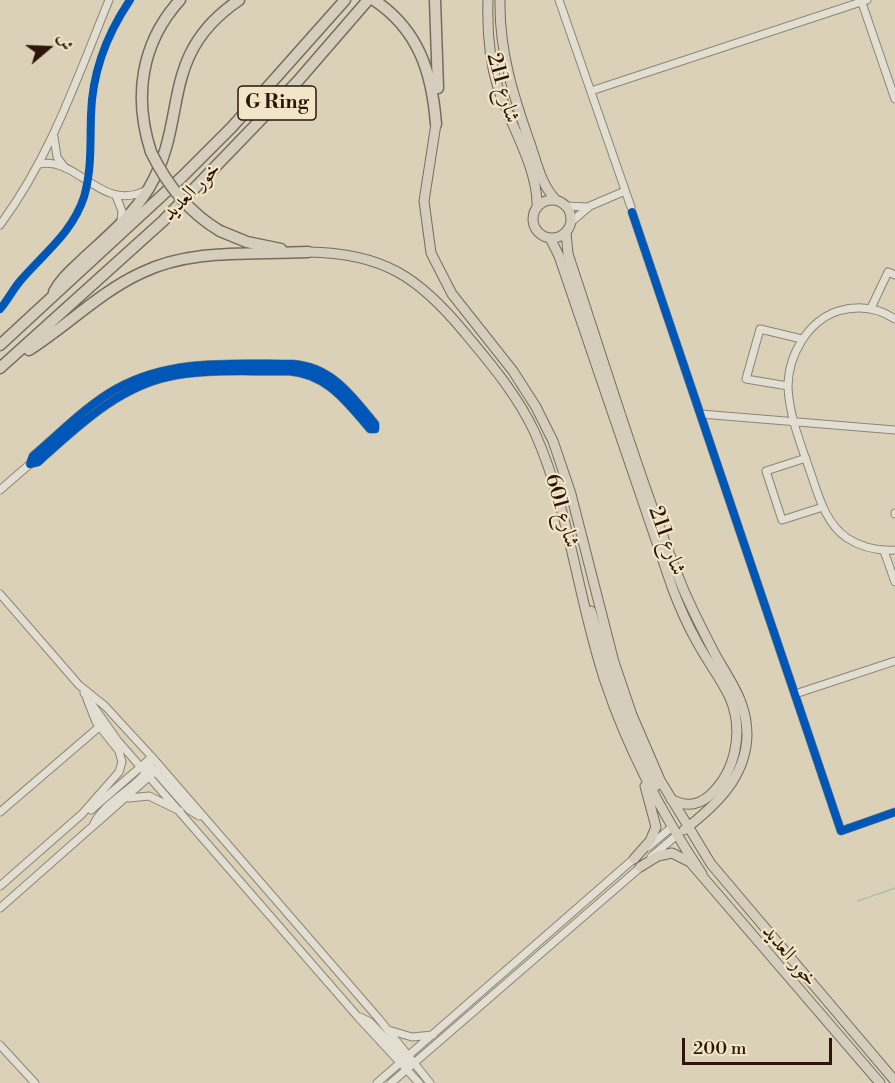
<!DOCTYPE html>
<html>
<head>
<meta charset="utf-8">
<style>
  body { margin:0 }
  #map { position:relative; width:895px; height:1083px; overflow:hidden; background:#dad1b8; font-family:"Libre Bodoni",Amiri,serif }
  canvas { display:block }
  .north { position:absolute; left:18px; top:18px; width:60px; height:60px; -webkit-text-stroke:4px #f1e6c7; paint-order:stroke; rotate:71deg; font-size:16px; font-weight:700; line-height:24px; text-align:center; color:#2d150b }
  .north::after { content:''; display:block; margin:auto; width:21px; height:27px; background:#2d150b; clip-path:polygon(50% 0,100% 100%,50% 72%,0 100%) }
  .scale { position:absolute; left:682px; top:1038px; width:150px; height:27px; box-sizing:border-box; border:3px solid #2d150b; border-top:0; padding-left:8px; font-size:18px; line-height:21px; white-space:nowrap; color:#2d150b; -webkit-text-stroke:4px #f1e6c7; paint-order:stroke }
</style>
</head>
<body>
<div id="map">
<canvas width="895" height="1083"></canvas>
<div class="north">ش</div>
<div class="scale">200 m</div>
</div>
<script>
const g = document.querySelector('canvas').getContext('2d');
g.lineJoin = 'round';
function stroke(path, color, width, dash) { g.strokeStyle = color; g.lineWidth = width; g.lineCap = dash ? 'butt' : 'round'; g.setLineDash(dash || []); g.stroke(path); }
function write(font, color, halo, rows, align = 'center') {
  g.font = font + ' "Libre Bodoni",Amiri,serif'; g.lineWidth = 4.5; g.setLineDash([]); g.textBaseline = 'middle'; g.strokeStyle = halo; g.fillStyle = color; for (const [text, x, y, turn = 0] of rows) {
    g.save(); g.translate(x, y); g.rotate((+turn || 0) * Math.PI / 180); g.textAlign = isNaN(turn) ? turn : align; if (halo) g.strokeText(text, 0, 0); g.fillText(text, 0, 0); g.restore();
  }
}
stroke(new Path2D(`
  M858,901L895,888`), '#acc1ab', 1.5);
const minor = new Path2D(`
  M559,0L631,207
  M861,0L895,99
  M591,91L867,0
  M54,137L57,157L65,168
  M39,164C78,156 100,212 145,191
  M116,196L122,211L121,222
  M565,206L588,207
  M632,212L841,831L895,812
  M571,222L590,206L625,191
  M0,225C51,156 77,78 109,0
  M871,308L888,272L895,275
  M895,319C877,307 859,305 838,311C808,321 788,355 788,387C789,415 801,445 810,471C818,494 825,523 847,538C861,547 879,551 895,550
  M293,364C332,367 352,396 375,424V429H370C346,401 327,374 288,371C252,372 213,369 177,375C121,384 79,425 38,462L30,464L33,456C60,433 86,406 116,389C170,358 233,364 293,364Z
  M788,386L746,379L760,329L802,339
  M701,414L895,430
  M806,458L766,471L782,520L823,507
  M0,490L30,464
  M895,513V514
  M884,551L895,582
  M0,594L79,685L105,706L152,757L379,1019L430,1083
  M84,693L118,741L358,1017L419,1083
  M795,694L895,661
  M153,769L189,810L199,816
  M129,798L149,796L180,811
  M91,810L152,757
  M0,812L99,727
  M93,826C103,799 151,783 152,757
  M648,847L672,827
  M651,857L677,835
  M0,886L82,814L119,772L122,762L119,751L96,722L87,699
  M0,908L160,767
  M360,1017L370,1022L408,1062
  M388,1030L412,1037L433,1035
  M0,1045L35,1083
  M377,1083L637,856
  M391,1083L643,865`);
const major = new Path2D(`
  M488,0C487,30 489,59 498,88C510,124 539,170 537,208
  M500,0C499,52 514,98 531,146C537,164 542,186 556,200
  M436,124L424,201L431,253L452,294L513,371L536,407L553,441L571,494L614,662L632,715L660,780L711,864L895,1081
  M533 219a19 19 0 1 1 38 0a19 19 0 1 1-38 0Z
  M566,232L568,254C605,365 639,478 682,586C692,610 704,633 716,656C731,682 747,703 747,735C746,778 715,806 684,830
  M550,238L559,256L672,587C679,606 687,624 697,642C707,661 721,678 730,698C744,731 736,772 709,796C697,806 685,807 671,799
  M308,252C383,253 419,277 465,333C491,364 518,396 535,433C570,512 578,600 605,681C628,750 662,814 702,874
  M591,611L617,698L656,786
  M634,859L650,841L656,827L645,786
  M640,867L658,856L672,853L690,862L880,1083`);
const highway = new Path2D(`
  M374,0C419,30 432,73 436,124
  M435,0L438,88
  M151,152C133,97 141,43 180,0
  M220,231L247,242L281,249
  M54,292C61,278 74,268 84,258C108,236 132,216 149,188C190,118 157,56 239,0
  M0,345L182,177L232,127L345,0
  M29,350C67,326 100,292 141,273C192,248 253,255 308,252
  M0,368L163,221L297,82L368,0`);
stroke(minor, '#8d8576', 9);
stroke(major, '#756c5f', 11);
stroke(highway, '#756c5f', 13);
stroke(minor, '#e2ded1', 7);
stroke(major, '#d6cebc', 9);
stroke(highway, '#d6cebc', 10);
const highwayBridge = new Path2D(`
  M151,152C167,185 188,212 220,231`);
stroke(highwayBridge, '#756c5f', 13, []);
stroke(highwayBridge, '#d6cebc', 10);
stroke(new Path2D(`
  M632,212L841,831L895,812
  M0,309C8,300 13,289 21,280C45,252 72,233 84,197C92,169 90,144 91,115C92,73 107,34 130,0
  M293,364C332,367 352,396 375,424V429H370C346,401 327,374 288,371C252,372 213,369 177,375C121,384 79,425 38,462L30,464L33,456C60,433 86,406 116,389C170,358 233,364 293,364Z`), '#0057b8', 8);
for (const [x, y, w] of [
  [277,103,78]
]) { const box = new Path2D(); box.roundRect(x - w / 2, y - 17, w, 34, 4.5); g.fillStyle = '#f1e6c7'; g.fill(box); stroke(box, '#2d150b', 1.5); }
write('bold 20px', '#2d150b', null, [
  ["G Ring",277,103]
]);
write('21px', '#2d150b', '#f1e6c7', [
  ["شارع 211",502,88,74],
  ["خور العديد",192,192,-45],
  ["شارع 601",561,511,74],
  ["شارع 211",666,541,70],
  ["خور العديد",789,956,50]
]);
</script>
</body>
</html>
